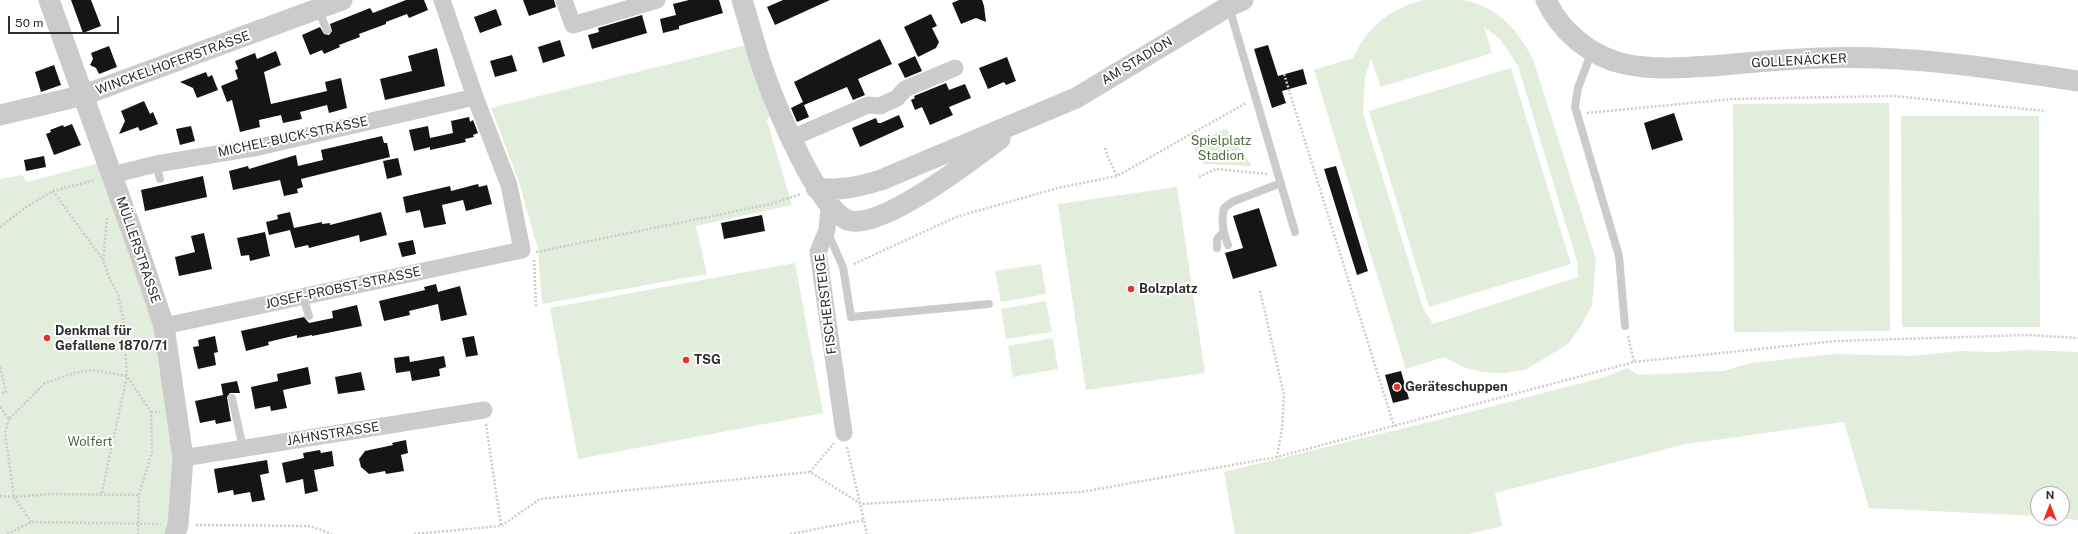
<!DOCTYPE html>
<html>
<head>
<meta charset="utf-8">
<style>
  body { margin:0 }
  #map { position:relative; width:2078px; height:534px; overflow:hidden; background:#fff; font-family:"Public Sans",sans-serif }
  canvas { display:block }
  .north { position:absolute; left:2030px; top:486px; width:40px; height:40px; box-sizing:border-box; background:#fff; border:1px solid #ababab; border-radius:50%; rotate:0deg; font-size:11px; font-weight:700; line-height:16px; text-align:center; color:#2e2e2e }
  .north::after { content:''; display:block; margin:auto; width:14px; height:18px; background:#ef2e27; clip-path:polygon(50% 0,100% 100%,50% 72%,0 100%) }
  .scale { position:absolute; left:8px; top:16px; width:111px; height:18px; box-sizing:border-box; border:2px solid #2e2e2e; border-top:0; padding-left:5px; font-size:12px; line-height:14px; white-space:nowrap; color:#2e2e2e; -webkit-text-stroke:3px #fff; paint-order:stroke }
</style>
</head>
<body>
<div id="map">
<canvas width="2078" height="534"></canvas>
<div class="north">N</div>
<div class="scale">50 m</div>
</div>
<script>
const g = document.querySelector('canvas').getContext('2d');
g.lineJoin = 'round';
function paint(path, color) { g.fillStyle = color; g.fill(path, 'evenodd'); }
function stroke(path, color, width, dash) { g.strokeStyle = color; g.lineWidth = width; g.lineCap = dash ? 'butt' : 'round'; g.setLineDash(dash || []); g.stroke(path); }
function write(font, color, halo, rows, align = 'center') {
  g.font = font + ' "Public Sans",sans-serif'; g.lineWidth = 4; g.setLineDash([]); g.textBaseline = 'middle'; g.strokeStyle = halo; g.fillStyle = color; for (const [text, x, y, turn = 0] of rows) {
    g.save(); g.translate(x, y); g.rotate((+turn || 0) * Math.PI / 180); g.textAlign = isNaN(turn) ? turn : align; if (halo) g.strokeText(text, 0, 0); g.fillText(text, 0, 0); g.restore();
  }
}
paint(new Path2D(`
  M1423,0C1435,0 1448,0 1461,0C1495,4 1521,32 1534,62L1596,259L1592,305L1581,326L1568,344L1525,370L1503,373L1482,372L1463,367L1444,357L1406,369L1314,70L1353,58C1367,27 1390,9 1423,0ZM1484,27L1500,39L1518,66L1577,261L1578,277L1433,324L1423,308L1363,113L1365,77L1371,59L1381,87L1492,53Z
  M754,43L776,101L767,121L792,205L696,226L707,274L542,304L538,249L518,179L491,108Z
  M1511,68L1571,264L1429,307L1369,111Z
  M1889,103L1890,331L1734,332L1733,104Z
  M1901,116H2039L2040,327H1902Z
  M1226,128L1252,166L1203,164L1193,146Z
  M107,161L139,251L176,411L175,534H0V179L22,175L27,182Z
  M1177,187L1205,373L1086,390L1058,204Z
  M795,263L823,413L578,459L550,308Z
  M1041,264L1046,294L1001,302L995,271Z
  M1046,301L1052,332L1006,339L1001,309Z
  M1053,338L1058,369L1013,377L1008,346Z
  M2026,350L2078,352V520L2058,518H2062V494H2038V516L1869,508L1844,422L1686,444L1495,493L1502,526L1469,534H1235L1224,472L1474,411L1605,377L1627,368L1639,375L1723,371L1751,363L1835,354L1913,356L1960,351L1995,352Z`), '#e3eddb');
paint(new Path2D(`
  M71,0H91L101,26L83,33Z
  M406,0H424L428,10L409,18L407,14L386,22V24L359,34L360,37L339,45L340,47L324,54L322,50L310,55L302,35L320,27L324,34L329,35L332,31L330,24L370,8L373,13Z
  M523,0H554L556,7L529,16Z
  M689,0H719L723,13L679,26V29L663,33L660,19L676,15L673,4Z
  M783,0H830L775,25L767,7Z
  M959,0H982L984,6L986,22L976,18L961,24L952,3Z
  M496,9L502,25L480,33L474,17Z
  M931,14L937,26L932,28L939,42L936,48L918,57L904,27Z
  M642,15L647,33L592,49L588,35L599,32L598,28Z
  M880,39L892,64L858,79L865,95L853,100L847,87L804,105L809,117L797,122L791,108L803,102L794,82Z
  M560,40L565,56L543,63L538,47Z
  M1268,45L1278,76L1303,69L1307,84L1282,91L1286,103L1272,108L1254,49Z
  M109,46L117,67L99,74L96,68L90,65L93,59L91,53Z
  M437,48L445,86L385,100L380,79L412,71L408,56Z
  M276,51L281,65L264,72L271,104L327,91L325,82L341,78L347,108L329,113L327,105L300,112L302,119L283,123L281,115L259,120L260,127L240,132L232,100L227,102L221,86L238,79L235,70L238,69L235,61L255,53L257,59Z
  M512,55L517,71L495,77L490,61Z
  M915,56L922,71L905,78L898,64Z
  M1007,57L1016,81L1006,85L1004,82L988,89L979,68Z
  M54,65L61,85L41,92L35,72Z
  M206,72L208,77L212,75L218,90L197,98L193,88L180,82Z
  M946,83L949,90L965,84L971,98L949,107L953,115L930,125L922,107L915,110L911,100L915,98L914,96Z
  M144,101L150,114L153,112L158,124L140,131L138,127L119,134L125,121L121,111Z
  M1674,113L1683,140L1652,150L1644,123Z
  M899,115L904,127L860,147L852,128L876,118L878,123H881Z
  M469,117L470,122L473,120L478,133L473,135L474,137L465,139L466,142L430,150V147L414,151L409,130L428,126L430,138L453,133L451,121Z
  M72,124L81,145L54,155L46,134L51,132L50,130L63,125L64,127Z
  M191,126L195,141L180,145L176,129Z
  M382,136L384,143H387L390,157L301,179L303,187L297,189L298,193L284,196L280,180L233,190L229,171L248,166L249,169L296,155L298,166L323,160L321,150Z
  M44,156L46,167L26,171L24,160Z
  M398,158L402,175L387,179L383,161Z
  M1336,166L1368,271L1357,275L1324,169Z
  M203,176L207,197L145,211L141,190Z
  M478,184L479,187L487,185L492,204L466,211L463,200L442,205L446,224L424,228L420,210L406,213L403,197L450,186L451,191Z
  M1259,208L1277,266L1233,279L1225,253L1243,248L1233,216Z
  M290,212L294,228L322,222V224L330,223V225L381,212L387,235L360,242L359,235L309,248L308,245L295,248L290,230L269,235L266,222L278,219L277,215Z
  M762,215L765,231L724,239L721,223Z
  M265,232L270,256L250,261L249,255L241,256L237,238Z
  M204,233L212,269L179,276L175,257L195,252L191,236Z
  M413,240L416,254L402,257L398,243Z
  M436,284L438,292L460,286L467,315L441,321L438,304L409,311L410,315L384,321L379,301L425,290L424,287Z
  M357,305L362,326L312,336V335L297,338V335L268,342L269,345L246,351L241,331L304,317L309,323L333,318L332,311Z
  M215,336L218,352L214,353L216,365L198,369L193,347L199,346L198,340Z
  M474,336L478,355L466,357L462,338Z
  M409,356L410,362L444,356L446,367L439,369L440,376L412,381L410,371L396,373L394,358Z
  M308,367L311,384L283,390L287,408L271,411L270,406L255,409L251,387L278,381L277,374Z
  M1401,371L1409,399L1393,403L1385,375Z
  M361,372L365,390L338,394L335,377Z
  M237,381L240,393H230L227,397L231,421L216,424L215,420L200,423L195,401L223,395L221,384Z
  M406,440L408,453L401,455L404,471L386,474L385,471L369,474L361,467L359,459L365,451L393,445L392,443Z
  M320,450L321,453L332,451L334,466L314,470L318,491L305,494L303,479L286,483L282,463L304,458L303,453Z
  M267,460L269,473L260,475L265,500L252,502L250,492L234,495L233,490L218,493L214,469Z`), '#151515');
stroke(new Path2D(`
  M1284,74L1394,426
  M1587,113L1732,99L1894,96L2046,111
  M1105,148L1108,157L1117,176
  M1199,177L1216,169L1268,174
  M53,191L103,260
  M107,218L103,261L109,277L118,295L123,318L127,376L151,412L152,452L139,495L138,534
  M0,227L26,207L53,191L95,180
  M536,252L771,204L801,194
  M534,260L536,306
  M854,264L956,217L1058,188L1117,176L1246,103
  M1260,291L1284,395L1282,429L1277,457
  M1628,336L1634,362
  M0,367L6,392L0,394
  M0,407L9,419L45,383L74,373L93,370L127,376L101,496
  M151,412H160
  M9,419L5,433L14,497L31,522
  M486,424L501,526
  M847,447L867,534
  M810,472L834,443
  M0,496L14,497L50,494L139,495
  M196,525L310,526L332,534
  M7,534L31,522L161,524
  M414,534L501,526L540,499L810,472L861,504L1081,492L1277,457L1634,362L1836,341L2029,335L2078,338
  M790,534L864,520`), '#cbcbcb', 2.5, [2, 2]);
stroke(new Path2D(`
  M1229,7L1295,232
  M318,10L327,30
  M1592,51L1578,88L1575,107L1619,256L1625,326
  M156,164L160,179
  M827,231L843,267L851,317L989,304
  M1228,245C1223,232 1221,222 1224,208L1232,202L1281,183
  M1217,248V239L1223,232
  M303,297L309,316
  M232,398L243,448`), '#cbcbcb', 8);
stroke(new Path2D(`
  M564,0L573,25L657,0
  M792,138L868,105L880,106L897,98L905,89L955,68
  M112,175L156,164L259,147L475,97L442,0
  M829,207L827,230L818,252L844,433
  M164,326L522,250L509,185L475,97
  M183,458L484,410`), '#cbcbcb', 17);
stroke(new Path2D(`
  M49,0L139,251L164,326L183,458L178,525L175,534
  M742,0C750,25 756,51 765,75C776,106 820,216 851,221C885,227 972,160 1000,139
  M1546,0C1560,31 1591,57 1625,64C1653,70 1681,68 1710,66C1747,63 1784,59 1822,58C1908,55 1993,68 2078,81
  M0,115L84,95L342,0
  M816,188C842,191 857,187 881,180L1076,98L1229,6L1243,0`), '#cbcbcb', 21);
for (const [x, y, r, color] of [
  [1131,289,4,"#ef2e27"],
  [47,338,4,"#ef2e27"],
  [686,360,4,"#ef2e27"],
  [1397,387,4,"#ef2e27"]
]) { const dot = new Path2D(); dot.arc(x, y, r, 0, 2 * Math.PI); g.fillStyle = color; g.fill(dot); stroke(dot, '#fff', 1.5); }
write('13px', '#2e2e2e', '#fff', [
  ["AM STADION",1137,61,-31],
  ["GOLLENÄCKER",1799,61,-3],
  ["WINCKELHOFERSTRASSE",173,63,-20],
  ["MICHEL-BUCK-STRASSE",293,137,-12],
  ["MÜLLERSTRASSE",138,250,71],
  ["JOSEF-PROBST-STRASSE",343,288,-12],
  ["FISCHERSTEIGE",826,304,-97],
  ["JAHNSTRASSE",333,434,-9]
]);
write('13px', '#4c6d39', '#fff', [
  ["Spielplatz",1221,141],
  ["Stadion",1221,156],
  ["Wolfert",90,442]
]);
write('bold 13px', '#2e2e2e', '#fff', [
  ["Bolzplatz",1139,289],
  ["Denkmal für",55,331],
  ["Gefallene 1870/71",55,346],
  ["TSG",694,360],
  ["Geräteschuppen",1405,387]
], 'left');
</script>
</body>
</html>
